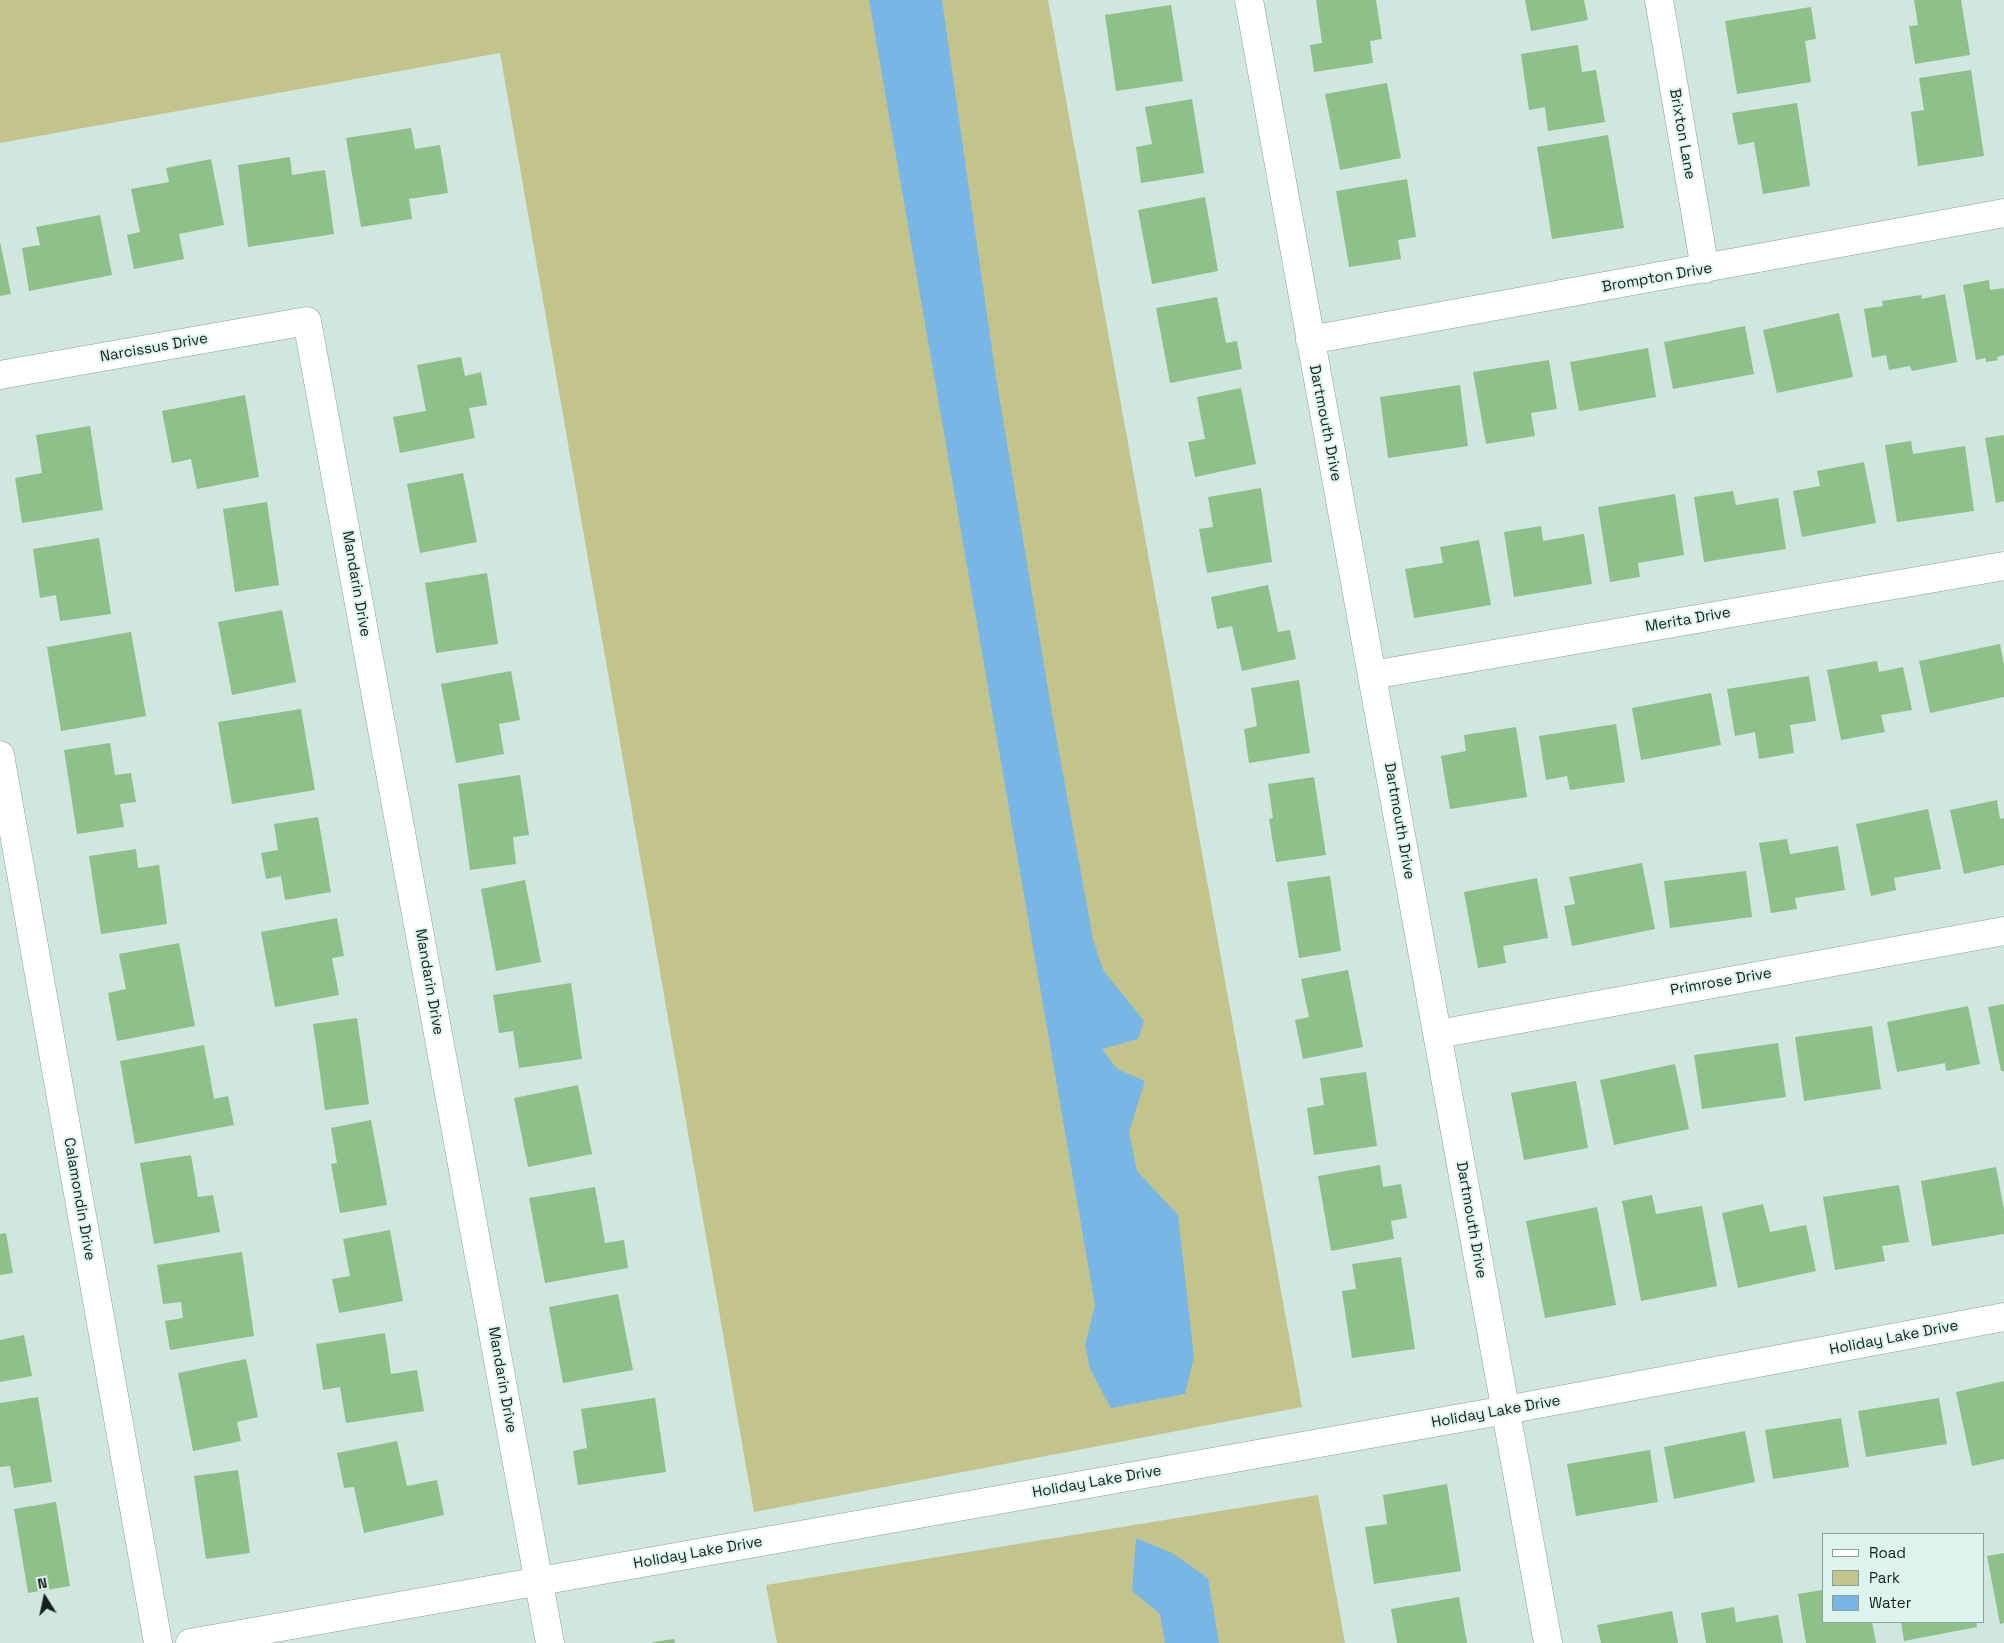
<!DOCTYPE html>
<html>
<head>
<meta charset="utf-8">
<style>
  body { margin:0 }
  #map { position:relative; width:2004px; height:1643px; overflow:hidden; background:#cfe7df; font-family:"Space Grotesk",sans-serif }
  canvas { display:block }
  .legend { position:absolute; left:1822px; top:1533px; width:162px; height:90px; box-sizing:border-box; background:#dcf4ed; border:1px solid #8d9f9a; margin:0; padding:6px 9px; list-style:none; font-size:15px; color:#171f1d }
  .legend li { display:flex; align-items:center; gap:10px; height:25px }
  .legend b { width:25px; border:1px solid #8d9f9a }
  .north { position:absolute; left:20px; top:1573px; width:50px; height:50px; -webkit-text-stroke:4px #dcf4ed; paint-order:stroke; rotate:350deg; font-size:14px; font-weight:700; line-height:20px; text-align:center; color:#171f1d }
  .north::after { content:''; display:block; margin:auto; width:18px; height:22px; background:#171f1d; clip-path:polygon(50% 0,100% 100%,50% 72%,0 100%) }
</style>
</head>
<body>
<div id="map">
<canvas width="2004" height="1643"></canvas>
<ul class="legend">
<li><b style="height:6px;background:#fff"></b>Road</li>
<li><b style="height:14px;background:#c3c48c"></b>Park</li>
<li><b style="height:14px;background:#78b7e5"></b>Water</li>
</ul>
<div class="north">N</div>
</div>
<script>
const g = document.querySelector('canvas').getContext('2d');
g.lineJoin = 'round';
function paint(path, color) { g.fillStyle = color; g.fill(path, 'evenodd'); }
function stroke(path, color, width, dash) { g.strokeStyle = color; g.lineWidth = width; g.lineCap = dash ? 'butt' : 'round'; g.setLineDash(dash || []); g.stroke(path); }
function write(font, color, halo, rows, align = 'center') {
  g.font = font + ' "Space Grotesk",sans-serif'; g.lineWidth = 4; g.setLineDash([]); g.textBaseline = 'middle'; g.strokeStyle = halo; g.fillStyle = color; for (const [text, x, y, turn = 0] of rows) {
    g.save(); g.translate(x, y); g.rotate((+turn || 0) * Math.PI / 180); g.textAlign = isNaN(turn) ? turn : align; if (halo) g.strokeText(text, 0, 0); g.fillText(text, 0, 0); g.restore();
  }
}
paint(new Path2D(`
  M0,0H1048L1302,1407L754,1512L500,53L0,143Z
  M1318,1495L1345,1643H777L766,1585Z`), '#c3c48c');
paint(new Path2D(`
  M869,0H942L996,377L1052,713L1093,939L1103,970L1144,1021L1138,1039L1102,1049L1117,1069L1145,1081L1129,1132L1137,1171L1178,1215L1194,1357L1185,1394L1111,1408L1090,1369L1085,1345L1095,1305Z
  M1136,1538L1172,1553L1208,1578L1219,1643H1165L1160,1614L1132,1591Z`), '#78b7e5');
paint(new Path2D(`
  M1316,0H1376L1382,39L1370,41L1373,63L1314,72L1310,45L1322,43Z
  M1525,0H1584L1588,20L1531,31Z
  M1914,0H1961L1970,55L1915,64L1909,26L1918,25Z
  M1171,5L1183,81L1116,91L1105,15Z
  M1811,7L1816,39L1805,41L1811,82L1737,94L1725,21Z
  M1578,45L1582,72L1596,70L1605,122L1548,131L1545,107L1529,110L1521,54Z
  M1971,70L1984,156L1918,166L1911,112L1924,110L1919,78Z
  M1387,83L1401,158L1340,170L1325,94Z
  M1192,99L1204,173L1141,183L1136,147L1152,144L1145,107Z
  M1797,103L1810,186L1763,194L1754,142L1738,145L1732,113Z
  M411,128L415,149L440,145L448,193L409,199L412,219L361,227L346,138Z
  M1608,135L1624,228L1552,239L1537,147Z
  M290,157L292,175L325,170L334,234L248,247L238,165Z
  M211,159L224,225L179,234L184,259L134,269L127,235L140,232L131,189L169,182L166,168Z
  M1407,179L1416,237L1398,240L1401,259L1349,267L1336,191Z
  M1205,197L1218,271L1152,284L1138,210Z
  M100,215L112,275L29,291L22,248L40,245L36,227Z
  M0,242L11,294L0,296Z
  M1989,280L1990,290L2004,288V355L1997,357L1998,360L1986,362V358L1976,360L1963,285Z
  M1945,294L1957,362L1912,371L1910,366L1889,370L1886,355L1872,358L1864,309L1883,306L1882,301L1921,295L1922,299Z
  M1217,297L1226,343L1237,341L1242,369L1170,383L1156,308Z
  M1839,313L1853,377L1777,393L1763,330Z
  M1745,326L1754,374L1673,389L1664,342Z
  M1648,348L1656,397L1579,411L1570,362Z
  M461,357L465,376L481,372L487,405L469,408L475,438L400,453L393,417L426,411L417,365Z
  M1549,360L1557,409L1531,413L1535,436L1486,444L1473,372Z
  M1460,385L1468,446L1388,458L1380,397Z
  M1241,388L1256,464L1195,477L1188,442L1205,439L1197,397Z
  M245,395L259,477L197,489L191,459L172,463L162,411Z
  M90,426L103,510L22,523L15,478L42,473L36,435Z
  M2004,435V501L1996,503L1985,438Z
  M1911,441L1913,454L1965,446L1974,511L1897,522L1885,445Z
  M1864,462L1876,523L1802,537L1793,491L1820,486L1817,471Z
  M463,473L477,542L420,553L407,484Z
  M1261,488L1272,562L1207,573L1199,529L1213,527L1208,497Z
  M1733,491L1736,505L1778,498L1786,549L1704,562L1694,497Z
  M1675,494L1684,555L1638,563L1640,577L1610,582L1598,507Z
  M267,502L279,585L235,592L223,509Z
  M1541,526L1543,541L1584,534L1592,584L1514,597L1504,532Z
  M99,538L111,614L60,621L56,595L40,598L33,549Z
  M1479,540L1491,605L1414,618L1405,569L1443,563L1440,547Z
  M487,573L498,644L436,653L425,583Z
  M1268,585L1278,632L1290,630L1296,659L1242,671L1232,626L1217,629L1211,597Z
  M282,610L296,682L232,695L218,622Z
  M131,632L146,716L61,731L47,647Z
  M2000,644L2004,665V697L1930,713L1919,661Z
  M1877,661L1879,672L1903,667L1912,710L1881,715L1885,732L1841,740L1827,670Z
  M511,671L520,720L499,724L504,754L456,763L441,684Z
  M1809,676L1816,721L1790,725L1794,753L1759,759L1755,732L1735,736L1727,689Z
  M1299,680L1310,753L1249,763L1244,729L1257,726L1251,688Z
  M1711,693L1721,745L1641,760L1632,708Z
  M301,709L315,790L232,804L218,722Z
  M1616,724L1625,782L1570,790L1567,776L1546,780L1539,736Z
  M1516,727L1527,797L1450,809L1441,756L1466,751L1464,735Z
  M110,743L115,775L131,773L136,802L120,804L124,827L77,834L64,750Z
  M520,775L529,835L513,837L516,864L470,870L458,784Z
  M1314,777L1326,855L1276,862L1269,819L1273,818L1268,784Z
  M1997,800L2000,819L2004,818V865L1964,874L1950,810Z
  M1928,809L1941,869L1894,878L1896,890L1871,896L1856,824Z
  M318,817L331,892L285,900L281,876L266,879L261,853L278,850L274,824Z
  M1787,839L1790,854L1838,846L1845,890L1795,898L1797,909L1771,913L1759,843Z
  M136,849L138,868L159,865L167,924L101,934L89,856Z
  M1642,863L1655,929L1572,946L1564,906L1575,904L1569,877Z
  M1746,871L1752,917L1670,928L1664,881Z
  M1330,876L1341,951L1299,958L1287,882Z
  M1537,878L1548,938L1503,946L1506,963L1478,968L1464,892Z
  M525,880L541,962L496,971L481,889Z
  M337,918L344,956L332,958L339,995L275,1007L261,932Z
  M179,943L195,1026L117,1041L108,993L126,989L119,954Z
  M1348,970L1363,1047L1303,1059L1295,1020L1309,1017L1301,979Z
  M571,983L582,1059L519,1068L513,1031L499,1033L493,995Z
  M2004,1004V1071H2001L1988,1007Z
  M1968,1006L1980,1064L1946,1071L1945,1063L1897,1072L1887,1022Z
  M357,1018L369,1104L325,1110L313,1024Z
  M1872,1026L1881,1089L1804,1101L1795,1037Z
  M1778,1043L1786,1097L1702,1109L1694,1055Z
  M204,1045L214,1099L228,1096L234,1125L135,1144L120,1061Z
  M1675,1064L1689,1129L1614,1145L1600,1080Z
  M1366,1072L1377,1146L1314,1155L1307,1108L1324,1105L1320,1078Z
  M1576,1081L1588,1148L1524,1160L1511,1093Z
  M578,1085L592,1154L528,1167L514,1098Z
  M371,1120L387,1205L340,1213L331,1164L337,1163L331,1128Z
  M191,1155L198,1197L213,1195L220,1232L154,1244L140,1163Z
  M1380,1165L1383,1187L1401,1184L1407,1218L1391,1221L1394,1239L1331,1251L1318,1176Z
  M1996,1167L2004,1210V1234L1932,1246L1921,1181Z
  M1899,1185L1909,1242L1882,1246L1885,1261L1835,1270L1823,1197Z
  M595,1187L605,1243L624,1240L628,1268L545,1283L529,1198Z
  M1652,1195L1656,1214L1702,1206L1717,1286L1641,1301L1622,1201Z
  M1763,1204L1770,1232L1806,1225L1816,1271L1738,1288L1722,1213Z
  M1597,1207L1616,1305L1545,1318L1526,1221Z
  M390,1230L403,1301L339,1313L332,1279L350,1276L343,1239Z
  M6,1233L13,1273L0,1275V1234Z
  M242,1252L254,1336L170,1350L165,1321L183,1318L181,1302L163,1304L157,1265Z
  M1401,1257L1415,1349L1352,1358L1342,1291L1356,1289L1352,1264Z
  M618,1294L633,1370L563,1383L549,1307Z
  M385,1333L391,1374L417,1370L424,1411L346,1423L340,1387L323,1390L316,1344Z
  M24,1335L32,1376L0,1382V1340Z
  M246,1359L258,1417L237,1422L241,1441L193,1451L178,1373Z
  M2004,1381V1459L1972,1466L1956,1392Z
  M38,1397L52,1482L14,1488L10,1466L0,1467V1403Z
  M655,1398L666,1472L578,1485L573,1451L587,1448L581,1409Z
  M1939,1398L1947,1444L1866,1457L1858,1411Z
  M1841,1418L1849,1467L1773,1479L1765,1430Z
  M1745,1431L1755,1482L1674,1499L1664,1447Z
  M397,1441L407,1486L437,1480L444,1515L364,1533L354,1487L344,1488L337,1453Z
  M1650,1450L1658,1502L1576,1516L1567,1464Z
  M238,1470L250,1553L206,1559L194,1476Z
  M1447,1484L1461,1571L1374,1584L1365,1527L1387,1524L1383,1495Z
  M56,1502L70,1586L28,1593L14,1509Z
  M2004,1553V1623L2000,1624L1987,1556Z
  M1823,1590V1622H1872L1876,1643H1806L1798,1594Z
  M1459,1597L1467,1643H1397L1391,1609Z
  M1734,1607L1736,1622L1778,1615L1783,1643H1706L1701,1613Z
  M1672,1611L1678,1643H1601L1597,1625Z
  M1901,1622H1976L1977,1627L1904,1641Z
  M674,1639L675,1643H653V1642Z`), '#8ec089');
const minor = new Path2D(`
  M1249,0L1548,1643
  M1659,0L1705,269
  M1310,340L2004,213
  M0,375L307,321L550,1643
  M1372,675L2004,566
  M0,755L158,1643
  M1438,1034L2004,931
  M190,1643L1506,1410L2004,1317`);
stroke(minor, '#889f98', 29);
stroke(minor, '#fff', 28);
write('15px', '#171f1d', '#dcf4ed', [
  ["Brixton Lane",1682,134,80],
  ["Brompton Drive",1657,278,-10],
  ["Narcissus Drive",154,348,-10],
  ["Dartmouth Drive",1325,423,79],
  ["Mandarin Drive",356,584,80],
  ["Merita Drive",1688,620,-10],
  ["Dartmouth Drive",1399,821,80],
  ["Mandarin Drive",429,982,80],
  ["Primrose Drive",1721,982,-10],
  ["Calamondin Drive",79,1199,80],
  ["Dartmouth Drive",1471,1220,80],
  ["Holiday Lake Drive",1894,1338,-11],
  ["Mandarin Drive",502,1380,80],
  ["Holiday Lake Drive",1496,1412,-10],
  ["Holiday Lake Drive",1097,1482,-10],
  ["Holiday Lake Drive",698,1553,-10]
]);
</script>
</body>
</html>
